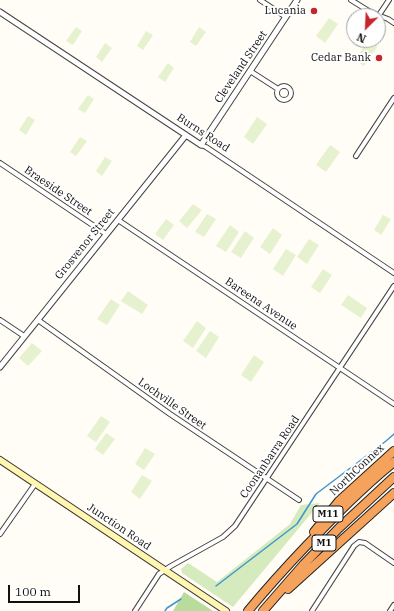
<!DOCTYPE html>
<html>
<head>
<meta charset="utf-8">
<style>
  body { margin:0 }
  #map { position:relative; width:394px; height:611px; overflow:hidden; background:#fffdf5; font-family:"IBM Plex Serif",serif }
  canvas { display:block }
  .north { position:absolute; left:346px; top:8px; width:40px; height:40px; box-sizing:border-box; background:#fff; border:1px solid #a0a0a0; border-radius:50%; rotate:204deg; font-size:11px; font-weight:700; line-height:16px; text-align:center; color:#111 }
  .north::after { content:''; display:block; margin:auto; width:14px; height:18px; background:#c4262e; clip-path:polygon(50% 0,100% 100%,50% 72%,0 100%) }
  .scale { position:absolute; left:8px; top:585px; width:72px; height:18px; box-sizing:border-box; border:2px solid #111; border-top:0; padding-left:5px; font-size:12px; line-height:14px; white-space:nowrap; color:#111; -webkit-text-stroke:3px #fff; paint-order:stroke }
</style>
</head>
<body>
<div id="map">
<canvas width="394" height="611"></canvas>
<div class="north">N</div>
<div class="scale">100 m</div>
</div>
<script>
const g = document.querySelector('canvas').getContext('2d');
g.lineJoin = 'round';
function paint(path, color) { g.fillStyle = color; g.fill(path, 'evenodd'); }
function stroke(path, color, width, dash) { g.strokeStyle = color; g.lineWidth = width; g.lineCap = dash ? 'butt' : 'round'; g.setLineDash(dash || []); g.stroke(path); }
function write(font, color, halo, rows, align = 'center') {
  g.font = font + ' "IBM Plex Serif",serif'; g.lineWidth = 4; g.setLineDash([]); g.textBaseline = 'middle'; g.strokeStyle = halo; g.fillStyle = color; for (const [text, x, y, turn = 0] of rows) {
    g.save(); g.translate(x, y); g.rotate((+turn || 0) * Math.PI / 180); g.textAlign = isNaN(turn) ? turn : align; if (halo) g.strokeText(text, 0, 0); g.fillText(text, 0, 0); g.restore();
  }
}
paint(new Path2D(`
  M320,503L233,607L182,573L181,569L188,563L217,582L290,524L301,505Z`), '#d5ebbd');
paint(new Path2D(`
  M184,592L213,611H173Z`), '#b9dc9c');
paint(new Path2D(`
  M329,18L338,24L325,43L316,36Z
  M76,27L82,31L73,45L66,41Z
  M199,27L206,32L196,46L190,42Z
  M146,31L153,35L143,50L137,46Z
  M368,40H369L378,46L364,66L355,60Z
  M105,43L112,48L102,62L96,57Z
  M168,63L174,68L165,82L158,77Z
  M88,95L94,99L85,113L78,109Z
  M28,116L35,120L26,135L19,130Z
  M257,117L267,124L253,144L244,137Z
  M80,137L87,141L76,156L70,152Z
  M330,145L340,152L326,172L316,165Z
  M105,157L112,161L102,176L96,171Z
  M193,204L202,210L187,228L179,221Z
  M207,214L216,219L204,237L195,232Z
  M383,215L391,219L381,235L374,230Z
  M166,219L174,225L163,240L155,234Z
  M230,225L239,232L226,252L216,246Z
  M273,228L282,235L270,254L260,247Z
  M245,231L254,238L241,258L231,252Z
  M309,239L319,245L307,264L297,257Z
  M286,249L296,255L283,276L273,269Z
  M323,269L332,275L320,293L311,287Z
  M128,291L148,305L142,314L121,301Z
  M348,295L367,308L361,318L341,305Z
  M111,299L120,305L107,325L97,319Z
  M197,321L206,328L193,348L183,341Z
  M210,331L219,337L206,358L196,351Z
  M32,343L42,351L28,366L19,358Z
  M254,355L264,362L251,382L241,375Z
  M101,416L110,422L96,442L87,436Z
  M106,433L115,439L103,455L95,449Z
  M145,448L155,454L144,470L135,464Z
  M142,475L152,481L140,499L131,492Z`), '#e6f2cf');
stroke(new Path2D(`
  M216,586L297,524L316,494L386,441L394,434
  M165,611L167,608L181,599`), '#3f96cf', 1.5);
const minor = new Path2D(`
  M260,0L286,17
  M351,0L372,13L388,19L394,23
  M379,15L389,0
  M250,71L278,89
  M277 93a7 7 0 1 1 14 0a7 7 0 1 1-14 0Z
  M201,145L206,147L394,273
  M356,156L394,98
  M0,163L106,234
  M118,220L394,404
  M0,320L24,336
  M38,320L170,414L299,500
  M0,534L35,484
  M135,611L159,574L171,566L223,537L235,526L394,286
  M312,611L354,546L359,542L365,543L394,563
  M390,611L394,605`);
const tertiary = new Path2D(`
  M0,12L201,145L297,0
  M0,367L186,135`);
const secondary = new Path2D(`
  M0,460L226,611`);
const motorway = new Path2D(`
  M314,532L339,501L394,451
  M288,589L394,493
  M248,611C267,588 287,566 307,545C335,516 363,487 394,462
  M263,611L304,564L339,528L394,477`);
stroke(minor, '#444', 6);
stroke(tertiary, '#444', 7);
stroke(secondary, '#333', 8);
stroke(motorway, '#222', 10);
stroke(minor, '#fff', 4);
stroke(tertiary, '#fff', 5);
stroke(secondary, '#fff6b0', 6);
stroke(motorway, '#f5a25d', 8);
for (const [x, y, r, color] of [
  [314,11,4,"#c4262e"],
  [379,58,4,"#c4262e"]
]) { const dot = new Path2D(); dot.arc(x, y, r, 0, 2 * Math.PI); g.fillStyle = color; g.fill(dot); stroke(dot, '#fff', 1.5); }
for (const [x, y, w] of [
  [328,514,30],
  [324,543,24]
]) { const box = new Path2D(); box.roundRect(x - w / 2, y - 8, w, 16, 3); g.fillStyle = '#fff'; g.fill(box); stroke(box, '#111', 1); }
write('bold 10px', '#111', null, [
  ["M11",328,514],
  ["M1",324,543]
]);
write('11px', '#111', '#fff', [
  ["Lucania",306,11],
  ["Cedar Bank",371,58]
], 'right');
write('11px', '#111', '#fff', [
  ["Cleveland Street",241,67,-56],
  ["Burns Road",203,133,33],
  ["Braeside Street",58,191,34],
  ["Grosvenor Street",85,244,-51],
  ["Bareena Avenue",261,304,34],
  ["Lochville Street",172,404,35],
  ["Coonanbarra Road",270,457,-56],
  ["NorthConnex",357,470,-43],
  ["Junction Road",119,527,34]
]);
</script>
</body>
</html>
